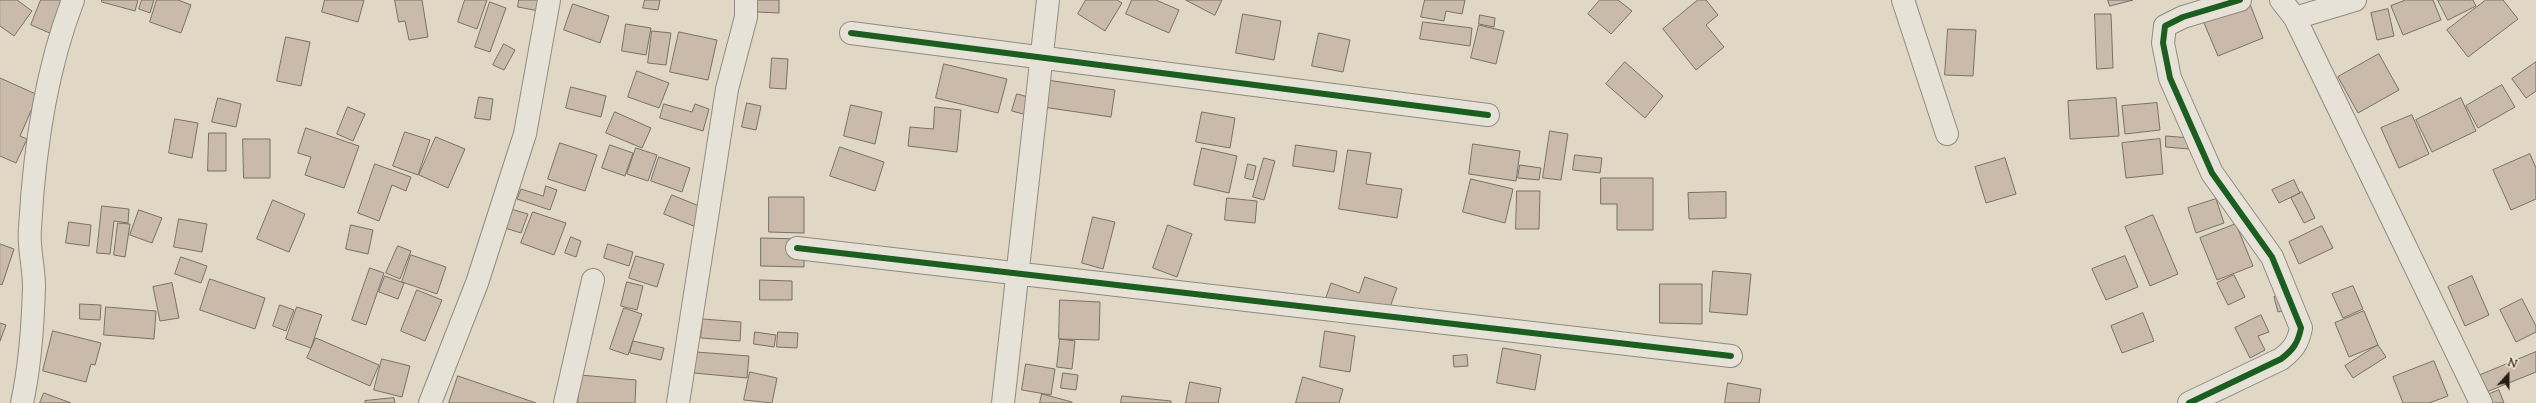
<!DOCTYPE html>
<html>
<head>
<meta charset="utf-8">
<style>
  body { margin:0 }
  #map { position:relative; width:2536px; height:403px; overflow:hidden; background:#e0d8c4; font-family:"Sorts Mill Goudy",serif }
  canvas { display:block }
  .north { position:absolute; left:2488px; top:355px; width:40px; height:40px; -webkit-text-stroke:3px #f3ead0; paint-order:stroke; rotate:21deg; font-size:11px; font-weight:700; line-height:16px; text-align:center; color:#261c16 }
  .north::after { content:''; display:block; margin:auto; width:14px; height:18px; background:#261c16; clip-path:polygon(50% 0,100% 100%,50% 72%,0 100%) }
</style>
</head>
<body>
<div id="map">
<canvas width="2536" height="403"></canvas>
<div class="north">N</div>
</div>
<script>
const g = document.querySelector('canvas').getContext('2d');
g.lineJoin = 'round';
function paint(path, color) { g.fillStyle = color; g.fill(path, 'evenodd'); }
function stroke(path, color, width, dash) { g.strokeStyle = color; g.lineWidth = width; g.lineCap = dash ? 'butt' : 'round'; g.setLineDash(dash || []); g.stroke(path); }
const building = new Path2D(`
  M0,0H17L32,11L14,36L0,26Z
  M41,0H66L52,34L31,25Z
  M102,0H138L135,11L102,2Z
  M142,0H154L150,13L139,9Z
  M157,0H178L191,5L181,33L150,22Z
  M325,0H364L358,22L322,12Z
  M395,0H422L428,37L409,40L405,21L399,22Z
  M465,0H487L477,29L458,22Z
  M519,0H541L539,11L518,7Z
  M645,0H660L658,10L643,8Z
  M758,0H779V13L757,12Z
  M1086,0H1117L1122,3L1105,31L1078,14Z
  M1132,0H1156L1179,10L1169,33L1126,14Z
  M1186,0H1222L1215,15Z
  M1425,0H1465L1462,14L1446,11L1444,21L1421,17Z
  M1600,0H1618L1632,11L1611,34L1588,14Z
  M1698,0H1706L1718,15L1706,25L1724,47L1696,70L1663,29Z
  M2108,0H2133L2110,6Z
  M2406,0H2433L2441,20L2403,35L2391,6Z
  M2438,0H2473L2476,6L2448,20Z
  M2486,0H2503L2518,19L2468,57L2447,30Z
  M490,2L506,8L490,52L475,47Z
  M573,4L609,16L600,43L564,30Z
  M2250,4L2263,38L2218,56L2204,23Z
  M2388,9L2394,36L2377,40L2371,13Z
  M1243,14L1281,21L1274,60L1236,53Z
  M2095,14H2111L2113,68L2097,69Z
  M1480,15L1495,18L1494,27L1479,24Z
  M1423,22L1472,28L1470,46L1420,39Z
  M626,24L651,28L646,55L622,51Z
  M1479,25L1504,31L1496,64L1471,58Z
  M1948,29L1976,30L1973,76L1945,75Z
  M652,31L671,33L666,65L648,63Z
  M679,32L717,40L708,80L670,72Z
  M1319,33L1350,40L1343,72L1312,66Z
  M286,37L310,42L301,86L277,81Z
  M504,44L515,50L504,70L493,65Z
  M2379,54L2399,90L2358,113L2338,77Z
  M772,58L788,59L786,89L770,88Z
  M1625,62L1663,96L1645,118L1606,84Z
  M2536,62V91L2526,98L2512,79Z
  M944,64L1007,79L998,113L936,98Z
  M637,71L669,83L659,108L628,97Z
  M0,78L38,95L20,136L27,139L16,163L0,156Z
  M1047,80L1115,90L1111,117L1043,107Z
  M2502,85L2515,107L2478,128L2466,106Z
  M571,87L606,96L601,117L566,108Z
  M1017,94L1032,98L1027,115L1012,111Z
  M479,97L493,99L490,120L475,118Z
  M218,98L241,104L236,127L212,122Z
  M2116,98L2119,136L2070,139L2068,101Z
  M2461,98L2476,131L2432,152L2416,120Z
  M747,103L761,106L756,130L742,127Z
  M2157,103L2160,130L2125,134L2122,106Z
  M664,104L692,112L695,104L709,109L703,131L660,118Z
  M851,105L882,112L875,144L844,136Z
  M348,107L365,114L353,141L337,134Z
  M935,107L961,110L957,152L908,146L910,127L933,129Z
  M615,112L651,128L642,148L606,133Z
  M1202,112L1235,118L1230,148L1196,142Z
  M2412,115L2429,154L2399,168L2381,128Z
  M175,119L198,123L192,158L169,153Z
  M306,128L359,146L344,188L305,175L311,157L298,153Z
  M1550,131L1568,134L1561,180L1543,178Z
  M405,132L430,140L418,175L393,166Z
  M209,133H226V171H208Z
  M2166,136L2190,138L2189,149L2166,147Z
  M436,137L465,149L448,188L419,175Z
  M243,139H270V178H244Z
  M2160,139L2163,174L2126,178L2122,143Z
  M560,143L597,155L585,191L548,179Z
  M1473,144L1520,151L1516,181L1469,174Z
  M610,145L633,153L625,176L602,168Z
  M1296,145L1337,151L1334,172L1293,166Z
  M840,147L884,162L875,191L830,176Z
  M636,148L657,155L648,181L627,174Z
  M1202,148L1237,156L1229,193L1194,185Z
  M1348,150L1371,153L1366,184L1402,189L1397,218L1339,209Z
  M2530,154L2536,168V199L2511,210L2493,170Z
  M1575,155L1602,158L1600,173L1573,170Z
  M659,157L690,168L682,192L651,181Z
  M1264,158L1275,161L1264,200L1253,197Z
  M2005,158L2016,194L1986,203L1975,167Z
  M375,164L411,177L406,191L392,185L379,221L358,213Z
  M1248,164L1256,166L1253,180L1245,178Z
  M1520,165L1541,168L1539,180L1518,178Z
  M1601,178H1653V230H1617V204H1601Z
  M1471,179L1513,189L1505,223L1463,212Z
  M2294,180L2300,193L2279,203L2272,190Z
  M546,186L557,190L550,210L517,199L521,189L543,196Z
  M1517,191H1540L1539,229H1516Z
  M1726,192V218L1689,219L1688,193Z
  M2302,192L2315,218L2304,223L2291,198Z
  M672,195L704,208L696,227L664,214Z
  M769,197H804V233L769,232Z
  M1227,198L1257,201L1255,223L1225,220Z
  M2216,199L2224,223L2196,233L2188,208Z
  M273,200L305,214L289,252L257,239Z
  M102,206L129,209L128,223L114,221L110,254L97,253Z
  M511,209L528,214L521,233L505,228Z
  M139,210L162,218L152,243L130,235Z
  M533,212L566,223L554,255L521,243Z
  M2153,215L2178,274L2150,286L2125,227Z
  M1093,217L1115,222L1103,269L1082,263Z
  M179,219L207,224L202,252L174,247Z
  M69,222L91,225L89,246L66,243Z
  M118,223L130,224L125,257L114,255Z
  M2236,224L2253,266L2217,280L2200,238Z
  M351,225L373,230L368,254L346,249Z
  M1168,225L1192,234L1177,277L1153,268Z
  M2322,226L2333,248L2299,264L2289,242Z
  M571,237L581,241L576,257L565,253Z
  M761,238L804,239V267L761,266Z
  M0,244L14,249L2,285L0,284Z
  M608,244L633,252L629,266L604,258Z
  M398,246L411,251L400,279L386,273Z
  M411,255L446,267L437,294L402,282Z
  M636,256L664,264L657,287L629,278Z
  M2125,256L2138,287L2106,300L2092,269Z
  M181,257L207,266L201,283L175,274Z
  M370,268L384,273L366,325L352,320Z
  M1713,271L1751,274L1747,315L1710,312Z
  M2234,275L2245,297L2228,305L2217,283Z
  M385,276L404,283L398,299L379,292Z
  M2472,276L2489,315L2465,326L2448,287Z
  M1365,277L1397,288L1387,315L1324,303L1331,283L1359,293Z
  M210,279L265,298L255,329L200,310Z
  M760,280L792,281V300H760Z
  M627,282L643,286L637,310L621,306Z
  M172,283L179,318L160,321L153,287Z
  M1660,284H1702V324L1660,323Z
  M2353,286L2363,309L2343,318L2332,294Z
  M417,290L442,300L425,341L401,331Z
  M2290,293L2293,308L2278,312L2274,297Z
  M2522,299L2536,326V332L2516,342L2500,310Z
  M1060,300L1100,302L1099,340L1059,339Z
  M80,304L101,305L100,320L80,319Z
  M280,305L294,310L286,331L273,326Z
  M106,307L156,311L154,339L104,335Z
  M297,307L322,315L311,348L286,339Z
  M624,308L642,314L628,355L610,349Z
  M2364,311L2378,345L2349,357L2335,323Z
  M2143,313L2154,341L2122,353L2111,326Z
  M2261,315L2269,332L2258,336L2265,350L2250,358L2235,328Z
  M703,319L741,322L740,341L701,338Z
  M0,323L6,325L0,341Z
  M53,331L101,343L95,365L91,364L86,382L43,371Z
  M1325,331L1355,336L1350,372L1320,367Z
  M755,332L776,335L774,347L754,344Z
  M778,332L798,333L797,348L777,347Z
  M316,338L379,365L370,386L307,358Z
  M1060,339L1075,341L1072,369L1057,367Z
  M633,341L664,348L661,360L630,353Z
  M2378,345L2386,357L2353,378L2345,366Z
  M1503,348L1541,355L1535,390L1497,383Z
  M696,352L749,356L747,378L694,373Z
  M2536,352V372L2484,393L2478,376Z
  M1467,355L1468,366L1454,367L1453,356Z
  M382,359L410,366L402,397L374,390Z
  M2434,361L2448,396L2429,403H2403L2393,377Z
  M1026,364L1055,369L1051,395L1022,390Z
  M750,372L777,378L772,403L744,400Z
  M1063,373L1078,375L1076,390L1061,388Z
  M580,375L636,380L635,403H578Z
  M458,376L536,403H449Z
  M1303,377L1343,389L1339,403H1296Z
  M1190,382L1221,388L1218,403H1186Z
  M1728,383L1761,389L1759,403H1725Z
  M2499,390L2504,403H2488L2485,396Z
  M44,393L71,403H40Z
  M1042,394L1072,402V403H1040Z
  M1122,396L1171,401V403H1121Z
  M394,398L395,403H365V401Z`);
paint(building, '#c9baaa');
stroke(building, '#777167', 1);
const minor = new Path2D(`
  M1903,0L1947,134
  M2281,0L2295,18L2481,403
  M2295,18L2355,0
  M851,33L1488,115
  M797,248L1731,356
  M22,403C30,366 33,324 34,286C34,267 28,247 30,228C34,154 46,70 73,0
  M430,403L477,283L525,134L549,0
  M565,403L593,280
  M678,403L727,89L746,17V0
  M1003,403L1048,0
  M2189,403L2281,359C2293,350 2298,343 2301,328L2272,257L2212,173L2170,78L2163,43L2165,26L2183,17L2240,0`);
stroke(minor, '#918a7f', 24);
stroke(minor, '#e7e2d8', 22);
stroke(new Path2D(`
  M851,33L1488,115
  M797,248L1731,356
  M2189,403L2281,359C2293,350 2298,343 2301,328L2272,257L2212,173L2170,78L2163,43L2165,26L2183,17L2240,0`), '#1b5e20', 6);
</script>
</body>
</html>
